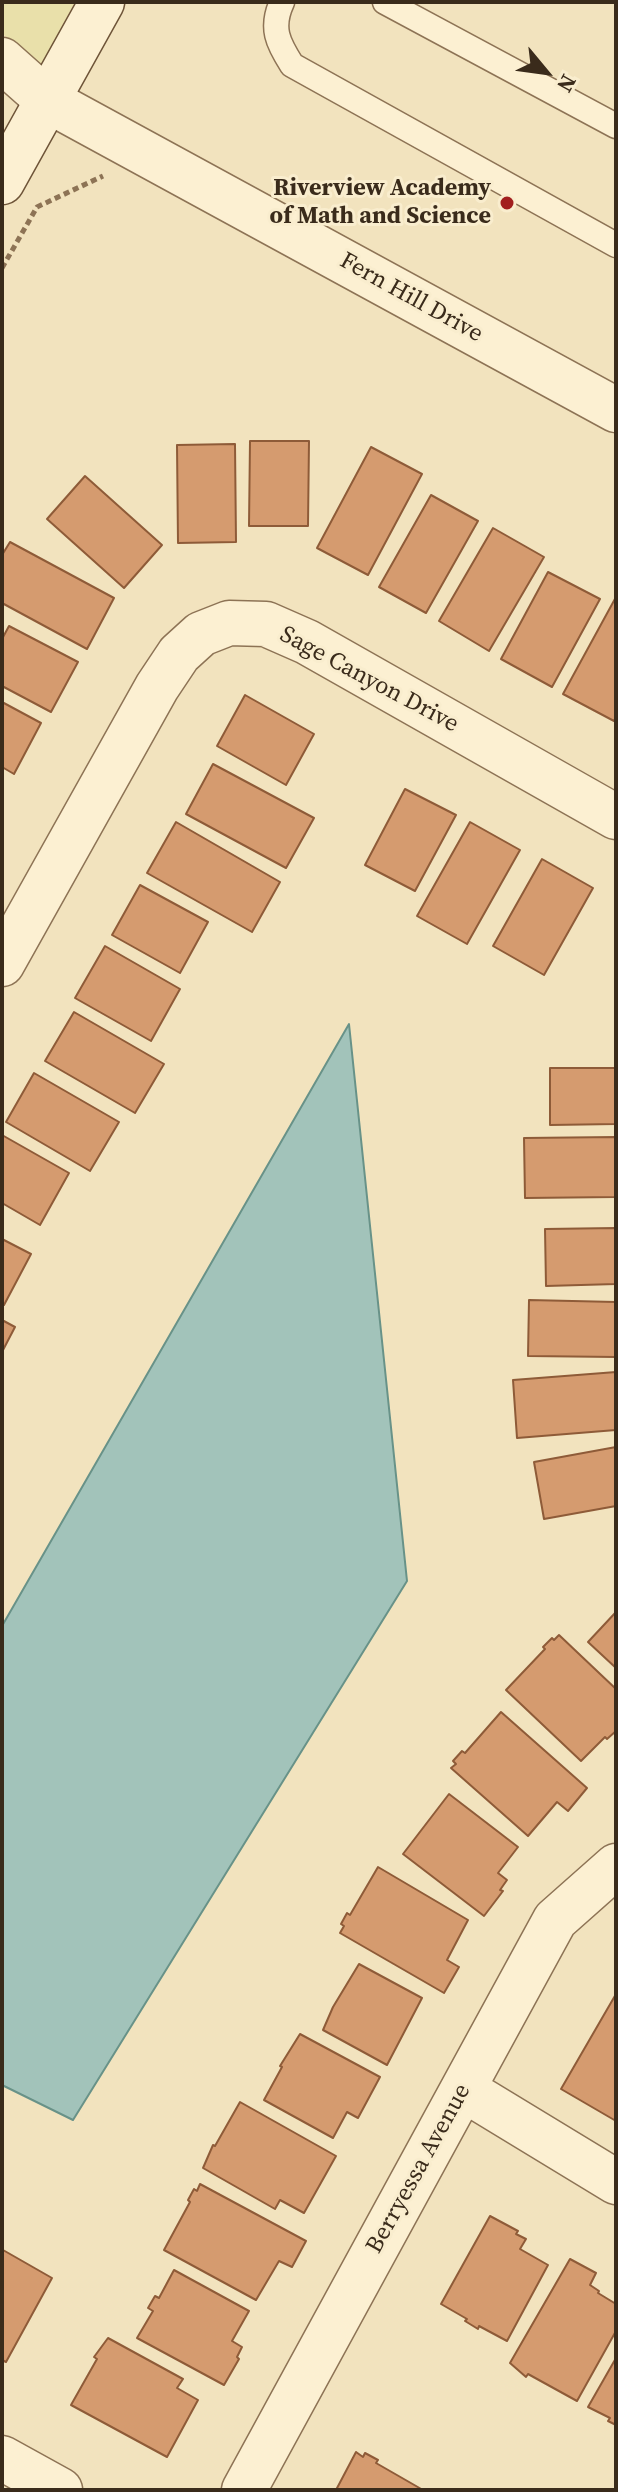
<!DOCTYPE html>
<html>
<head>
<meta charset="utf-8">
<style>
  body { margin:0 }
  #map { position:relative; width:618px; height:2492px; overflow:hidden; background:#f2e3be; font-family:"Source Serif 4",serif }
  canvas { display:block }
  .frame { position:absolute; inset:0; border:4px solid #3a2b1b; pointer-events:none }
  .north { position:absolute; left:506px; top:32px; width:80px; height:80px; -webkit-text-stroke:6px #f9edce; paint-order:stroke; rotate:119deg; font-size:22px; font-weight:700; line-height:32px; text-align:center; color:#3a2b1b }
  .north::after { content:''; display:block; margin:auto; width:28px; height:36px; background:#3a2b1b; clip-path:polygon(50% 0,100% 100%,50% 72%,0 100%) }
</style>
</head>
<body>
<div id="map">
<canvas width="618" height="2492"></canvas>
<div class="frame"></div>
<div class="north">N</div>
</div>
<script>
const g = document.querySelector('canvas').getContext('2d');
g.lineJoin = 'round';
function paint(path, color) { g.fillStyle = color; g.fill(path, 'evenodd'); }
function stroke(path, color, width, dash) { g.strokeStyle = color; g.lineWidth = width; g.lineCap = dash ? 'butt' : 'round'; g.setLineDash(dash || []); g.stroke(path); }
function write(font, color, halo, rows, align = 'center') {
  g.font = font + ' "Source Serif 4",serif'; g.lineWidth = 6; g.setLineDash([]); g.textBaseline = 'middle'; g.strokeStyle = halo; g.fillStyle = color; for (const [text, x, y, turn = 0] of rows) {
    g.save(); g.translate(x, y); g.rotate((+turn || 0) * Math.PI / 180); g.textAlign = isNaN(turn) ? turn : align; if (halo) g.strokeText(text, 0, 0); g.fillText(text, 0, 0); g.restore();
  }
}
paint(new Path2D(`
  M2,2H75L40,67L2,33Z`), '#e9e0aa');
const water = new Path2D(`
  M349,1024L407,1581L73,2120L2,2085V1626Z`);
paint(water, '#a2c3ba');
stroke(water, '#689288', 2);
const building = new Path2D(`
  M250,441H309L308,526H249Z
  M235,444L236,542L178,543L177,445Z
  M371,447L422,474L368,575L317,548Z
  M85,476L162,545L124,588L47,519Z
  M431,495L478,521L426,613L379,587Z
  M493,528L544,557L489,651L439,621Z
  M10,542L114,598L87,649L2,603V555Z
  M548,572L600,599L552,687L501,659Z
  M616,597V717L614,721L563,694Z
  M9,626L78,662L51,712L2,686V639Z
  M245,695L314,734L286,785L217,746Z
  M2,702L41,723L14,774L2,767Z
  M213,764L314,818L286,868L186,814Z
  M405,789L456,815L415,891L365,865Z
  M176,822L280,882L252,932L147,873Z
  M470,822L520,850L467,944L417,916Z
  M542,859L593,888L544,975L493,946Z
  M140,885L208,922L180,973L112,935Z
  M105,946L180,989L151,1041L75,998Z
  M74,1012L164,1064L135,1113L45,1061Z
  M550,1068H616V1124L550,1125Z
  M34,1073L119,1122L90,1171L6,1122Z
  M2,1135L69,1173L40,1225L2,1203Z
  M616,1137V1197L525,1198L524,1138Z
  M616,1228V1284L546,1286L545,1229Z
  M2,1239L31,1254L4,1305L2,1304Z
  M529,1300L616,1302V1357L528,1356Z
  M2,1320L15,1327L2,1352Z
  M616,1372V1430L517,1438L513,1380Z
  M616,1447V1506L544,1519L534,1462Z
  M616,1612V1668L588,1642Z
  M559,1635L616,1689V1731L607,1739L605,1737L581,1761L506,1690L545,1649L543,1647L552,1638L554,1640Z
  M501,1712L587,1788L568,1811L557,1802L528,1836L451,1768L456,1764L453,1761L462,1751L465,1753Z
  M449,1794L518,1847L498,1873L507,1880L500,1890L503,1891L484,1916L403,1854Z
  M378,1867L468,1920L447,1960L459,1967L444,1993L340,1933L344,1926L341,1924L347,1913L350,1915Z
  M359,1964L422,1998L387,2065L323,2030L333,2007Z
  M616,1994V2121L561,2089Z
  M300,2034L380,2077L358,2118L347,2112L333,2138L264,2100L282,2067L280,2066Z
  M240,2102L336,2156L304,2213L280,2200L275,2209L203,2168L213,2145L215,2146Z
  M200,2184L306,2241L292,2267L279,2261L256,2300L164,2250L190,2202L188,2200L194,2189L197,2191Z
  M490,2216L518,2231L516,2234L526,2239L520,2249L548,2265L507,2341L479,2326L478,2329L465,2321L467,2319L441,2304Z
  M3,2250L52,2278L6,2362L2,2360Z
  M570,2259L596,2273L590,2285L599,2291L598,2293L616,2304V2331L577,2401L528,2374L526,2377L510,2363Z
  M174,2270L249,2311L232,2341L242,2347L237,2357L239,2359L224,2385L137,2338L153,2311L148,2308L155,2296L159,2298Z
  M108,2338L183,2379L177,2388L198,2400L167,2457L71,2405L97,2359L94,2357Z
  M616,2358V2425L608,2421L610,2418L588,2407Z
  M356,2452L363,2457L365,2453L378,2460L376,2463L423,2490H336Z`);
paint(building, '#d59b6f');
stroke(building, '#8e5b38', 2);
const lane = new Path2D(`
  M282,2C270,28 278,43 292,65L616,245
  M385,2L616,126`);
const street = new Path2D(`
  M2,60L47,100L616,410
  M2,964L157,687L179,654L201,634L229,623L266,624L307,642L616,817
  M463,2089L616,2182
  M2,2458L60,2490
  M244,2490L555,1920L616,1866`);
const secondary = new Path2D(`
  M2,182L102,2`);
stroke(lane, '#8d7355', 27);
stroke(street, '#8d7355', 47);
stroke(secondary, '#6e5438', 47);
stroke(new Path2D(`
  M2,268L37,207L103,176`), '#8d7355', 5, [6, 4]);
stroke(lane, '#fcf0d2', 24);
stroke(street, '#fcf0d2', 44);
stroke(secondary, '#fcf0d2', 44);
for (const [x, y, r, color] of [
  [507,203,8,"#a21f1e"]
]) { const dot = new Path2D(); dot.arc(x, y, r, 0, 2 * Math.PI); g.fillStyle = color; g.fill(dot); stroke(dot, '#f9edce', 3); }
write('bold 24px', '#3a2b1b', '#f9edce', [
  ["Riverview Academy",491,189],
  ["of Math and Science",491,217]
], 'right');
write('24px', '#3a2b1b', '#f9edce', [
  ["Fern Hill Drive",411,298,29],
  ["Sage Canyon Drive",369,680,28],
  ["Berryessa Avenue",419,2169,-61]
]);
</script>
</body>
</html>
